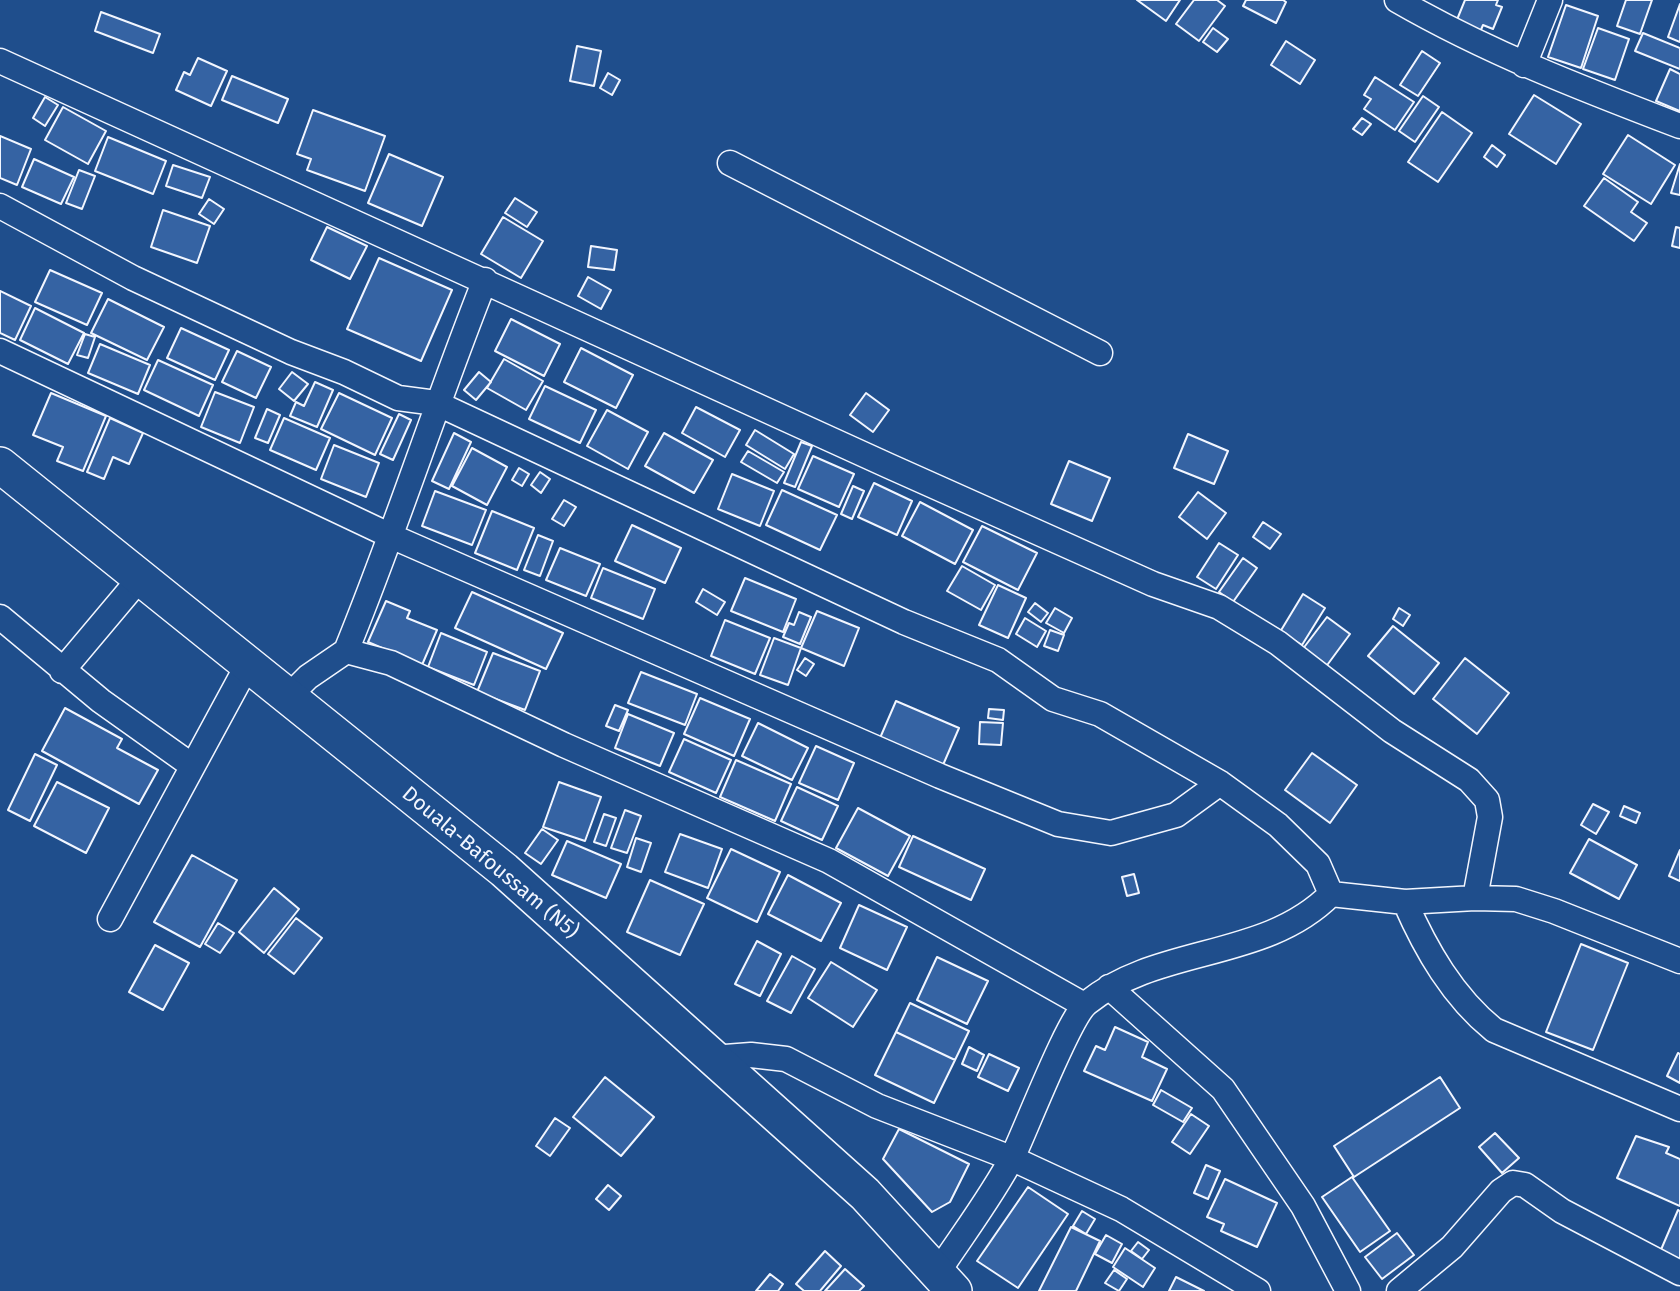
<!DOCTYPE html>
<html>
<head>
<meta charset="utf-8">
<style>
  body { margin:0 }
  canvas { display:block; background:#1f4e8c }
</style>
</head>
<body>
<canvas width="1680" height="1291"></canvas>
<script>
const g = document.querySelector('canvas').getContext('2d');
g.lineJoin = 'round';
function paint(path, color) { g.fillStyle = color; g.fill(path, 'evenodd'); }
function stroke(path, color, width, dash) { g.strokeStyle = color; g.lineWidth = width; g.lineCap = dash ? 'butt' : 'round'; g.setLineDash(dash || []); g.stroke(path); }
function write(font, color, halo, rows, align = 'center') {
  g.font = font + ' "Fira Sans",sans-serif'; g.lineWidth = 5; g.setLineDash([]); g.textBaseline = 'middle'; g.strokeStyle = halo; g.fillStyle = color; for (const [text, x, y, turn = 0] of rows) {
    g.save(); g.translate(x, y); g.rotate((+turn || 0) * Math.PI / 180); g.textAlign = isNaN(turn) ? turn : align; if (halo) g.strokeText(text, 0, 0); g.fillText(text, 0, 0); g.restore();
  }
}
const building = new Path2D(`
  M1137,0H1180L1166,21Z
  M1194,0H1217L1225,6L1199,41L1176,24Z
  M1246,0H1283L1286,2L1276,23L1243,6Z
  M1465,0H1498L1496,5L1502,7L1493,29L1483,25L1478,37L1454,27Z
  M1626,0H1652L1640,34L1617,26Z
  M1680,4V42L1668,37Z
  M1566,5L1598,16L1581,68L1548,57Z
  M101,12L160,34L153,53L95,31Z
  M1213,28L1228,39L1217,52L1203,42Z
  M1598,28L1629,39L1615,80L1583,69Z
  M1643,33L1680,48V69L1635,51Z
  M1286,41L1315,60L1300,84L1271,65Z
  M577,46L601,51L594,86L570,81Z
  M1422,51L1440,63L1418,96L1400,85Z
  M198,58L227,71L211,106L176,90L184,72L190,75Z
  M1670,69L1680,74V111L1656,101Z
  M608,73L620,80L612,95L600,88Z
  M232,76L288,99L278,123L222,100Z
  M1375,77L1414,102L1395,130L1364,109L1371,99L1364,95Z
  M1534,95L1581,124L1556,164L1509,134Z
  M1423,96L1439,107L1415,142L1399,131Z
  M45,97L58,105L45,126L33,118Z
  M63,107L106,131L88,164L45,140Z
  M313,110L385,136L365,191L307,170L311,159L297,154Z
  M1442,112L1472,133L1438,182L1408,162Z
  M1362,118L1371,124L1362,135L1353,129Z
  M1628,135L1675,165L1651,204L1603,174Z
  M0,136L31,149L17,185L0,178Z
  M108,137L166,161L153,194L95,171Z
  M1492,145L1505,155L1497,167L1484,157Z
  M389,154L443,177L422,226L368,203Z
  M34,159L74,177L61,204L22,187Z
  M1680,164V195L1671,193Z
  M173,165L210,177L202,198L166,186Z
  M79,170L95,176L82,209L66,203Z
  M1604,178L1638,202L1631,212L1647,223L1634,241L1584,206Z
  M515,198L537,212L527,227L505,213Z
  M209,199L224,209L214,224L199,214Z
  M163,210L210,226L197,263L151,247Z
  M503,217L543,241L521,278L481,254Z
  M327,227L367,246L350,279L311,260Z
  M1676,227L1680,228V248L1672,246Z
  M591,246L617,250L614,270L588,267Z
  M379,258L452,290L421,361L347,329Z
  M50,270L102,293L87,325L35,302Z
  M588,277L611,290L601,309L578,296Z
  M0,291L31,306L15,340L0,333Z
  M108,299L164,327L147,360L91,333Z
  M35,308L84,333L68,364L20,340Z
  M511,319L560,344L544,376L495,351Z
  M181,328L229,350L215,380L167,358Z
  M85,334L95,337L88,358L77,355Z
  M100,344L150,365L138,394L88,373Z
  M581,348L633,375L616,408L564,382Z
  M237,351L271,367L256,398L222,382Z
  M504,359L543,381L526,410L487,388Z
  M158,360L213,385L199,416L144,390Z
  M292,372L308,384L294,401L279,389Z
  M479,372L491,382L476,400L464,390Z
  M315,382L333,390L317,427L290,416L296,402L304,406Z
  M545,386L596,410L580,443L529,419Z
  M215,392L254,407L240,443L201,427Z
  M51,393L106,416L83,471L57,461L63,447L33,435Z
  M339,393L392,418L375,455L321,429Z
  M866,393L889,410L873,432L850,415Z
  M696,407L740,430L725,457L682,433Z
  M267,409L280,415L268,443L255,438Z
  M607,410L648,432L628,469L587,446Z
  M399,414L411,420L393,460L380,454Z
  M110,418L143,433L129,464L113,457L104,479L87,472Z
  M284,418L330,438L316,470L270,450Z
  M755,430L794,454L785,469L746,445Z
  M454,433L471,442L449,489L432,481Z
  M664,433L713,460L694,493L645,466Z
  M1188,434L1228,451L1214,484L1174,468Z
  M801,442L812,446L795,487L784,483Z
  M334,445L379,463L366,497L321,479Z
  M472,448L507,467L487,505L452,486Z
  M748,451L784,472L777,483L741,462Z
  M813,456L854,474L839,507L798,489Z
  M1069,461L1110,478L1092,521L1051,504Z
  M519,468L529,474L522,486L512,480Z
  M540,472L550,479L541,493L531,485Z
  M732,474L774,491L760,526L718,509Z
  M874,483L912,501L897,535L858,517Z
  M853,486L864,491L852,519L841,514Z
  M782,490L837,515L820,550L766,525Z
  M435,491L486,510L472,545L422,526Z
  M1198,492L1226,513L1207,539L1179,517Z
  M564,500L576,507L564,526L552,519Z
  M920,502L973,530L955,564L902,536Z
  M492,511L534,528L517,570L475,553Z
  M1263,522L1281,534L1270,549L1253,537Z
  M632,525L681,548L665,583L615,561Z
  M982,526L1037,553L1018,590L963,562Z
  M538,535L553,541L540,576L524,570Z
  M1219,543L1238,555L1216,589L1197,577Z
  M560,548L600,564L586,596L546,580Z
  M1243,558L1257,568L1233,602L1219,592Z
  M962,566L995,585L981,610L947,591Z
  M603,568L655,589L643,619L591,598Z
  M745,578L796,599L783,632L731,611Z
  M998,585L1026,598L1008,638L979,625Z
  M703,589L725,602L717,615L696,602Z
  M472,592L563,633L546,669L455,628Z
  M1303,594L1325,608L1302,645L1280,632Z
  M386,601L410,611L407,618L437,630L422,665L368,642Z
  M1035,603L1048,613L1041,622L1028,612Z
  M1055,608L1072,618L1064,633L1046,623Z
  M1399,608L1410,615L1403,626L1393,619Z
  M817,611L859,628L844,666L801,648Z
  M799,612L811,617L800,644L783,637L789,623L794,625Z
  M1327,617L1350,634L1325,668L1302,650Z
  M1025,618L1046,631L1037,647L1016,634Z
  M725,620L770,638L755,674L711,656Z
  M1393,626L1439,663L1414,694L1368,656Z
  M1050,630L1064,635L1058,651L1044,646Z
  M441,633L487,652L474,685L428,667Z
  M774,638L801,648L788,685L760,675Z
  M493,653L540,671L525,710L477,692Z
  M805,658L814,664L806,676L797,670Z
  M1465,658L1509,693L1477,734L1433,699Z
  M641,672L697,694L685,725L628,703Z
  M700,698L750,719L734,756L684,734Z
  M896,701L959,728L943,765L880,738Z
  M615,705L628,710L619,731L606,726Z
  M65,708L122,739L117,748L158,770L139,804L42,751Z
  M989,709L1004,710L1003,720L988,718Z
  M628,714L674,733L660,766L615,748Z
  M980,722L1003,723L1001,745L979,744Z
  M758,723L808,748L792,780L742,756Z
  M684,739L731,760L716,793L669,772Z
  M816,746L854,763L838,800L799,783Z
  M1312,753L1357,785L1330,823L1285,790Z
  M35,754L57,765L30,821L8,810Z
  M736,760L791,784L775,821L720,797Z
  M57,782L109,808L86,853L34,826Z
  M559,782L601,797L585,841L543,827Z
  M797,787L838,806L822,840L781,821Z
  M1593,804L1609,812L1596,834L1581,825Z
  M1624,806L1640,813L1636,823L1620,816Z
  M858,808L910,836L888,876L836,848Z
  M625,810L641,816L627,853L611,848Z
  M604,814L616,818L606,846L594,842Z
  M542,829L558,840L541,864L525,853Z
  M680,834L722,849L708,888L665,872Z
  M913,836L985,869L971,900L899,867Z
  M636,838L651,843L641,872L627,867Z
  M1589,839L1637,865L1619,899L1570,873Z
  M567,841L621,864L606,898L552,875Z
  M731,849L780,872L757,922L707,898Z
  M1680,850V881L1669,876Z
  M192,855L237,880L200,947L154,922Z
  M1134,874L1139,893L1127,896L1122,877Z
  M788,875L841,903L821,941L768,914Z
  M650,880L704,904L680,955L627,932Z
  M274,888L299,909L264,953L239,932Z
  M859,905L907,927L887,970L840,948Z
  M296,918L322,938L294,974L268,954Z
  M218,923L234,933L220,953L205,944Z
  M757,941L781,954L760,996L735,984Z
  M1581,944L1628,963L1593,1050L1546,1032Z
  M155,945L189,963L163,1010L129,992Z
  M792,956L815,969L791,1013L767,1001Z
  M937,957L988,981L967,1024L917,1000Z
  M831,962L877,990L853,1027L808,998Z
  M910,1003L969,1031L955,1060L896,1032Z
  M1115,1027L1148,1042L1142,1057L1167,1069L1152,1101L1084,1071L1096,1046L1105,1050Z
  M896,1032L955,1060L934,1103L875,1075Z
  M969,1047L984,1055L977,1071L962,1064Z
  M1678,1053L1680,1054V1083L1667,1076Z
  M989,1054L1019,1068L1008,1091L978,1077Z
  M605,1077L654,1117L621,1156L573,1117Z
  M1440,1077L1460,1108L1354,1177L1334,1146Z
  M1161,1090L1192,1108L1183,1122L1153,1105Z
  M1191,1114L1209,1126L1190,1154L1172,1142Z
  M555,1118L570,1128L550,1156L536,1146Z
  M899,1129L969,1164L950,1202L932,1212L883,1159Z
  M1495,1133L1519,1158L1502,1173L1479,1147Z
  M1636,1136L1669,1147L1666,1153L1680,1159V1206L1617,1178Z
  M1206,1165L1220,1171L1208,1199L1194,1193Z
  M1352,1177L1390,1231L1360,1252L1322,1197Z
  M1225,1179L1277,1203L1257,1247L1221,1231L1224,1224L1207,1217Z
  M608,1185L621,1196L609,1210L596,1199Z
  M1028,1187L1068,1214L1018,1288L977,1261Z
  M1678,1210L1680,1211V1261L1660,1252Z
  M1082,1211L1095,1219L1086,1234L1073,1226Z
  M1071,1227L1100,1241L1076,1291H1039Z
  M1397,1233L1414,1255L1382,1279L1365,1257Z
  M1106,1235L1122,1244L1112,1263L1095,1254Z
  M1138,1242L1149,1250L1142,1259L1131,1251Z
  M1125,1248L1155,1268L1143,1287L1113,1267Z
  M825,1251L841,1266L820,1291H804L796,1284Z
  M845,1269L864,1286L859,1291H825Z
  M1114,1270L1127,1279L1119,1291L1105,1283Z
  M770,1274L783,1284L778,1291H756Z
  M1176,1277L1204,1291H1169Z`);
paint(building, '#3563a3');
stroke(building, '#f2f6ff', 2);
const minor = new Path2D(`
  M1397,0C1487,52 1583,89 1680,126
  M0,61L889,466L1153,584L1219,607L1278,643L1392,731L1469,780L1487,800L1490,817L1475,898
  M1524,65L1550,0
  M730,163L1100,353
  M0,206L133,278L291,352L344,372L398,398L436,403L904,622L998,660L1053,699L1100,714L1220,783L1278,825L1318,864L1331,894L1405,902L1475,898L1516,899L1554,911L1680,961
  M0,351L393,537L940,776L1058,824L1111,833L1176,815L1220,783
  M0,617L101,701L191,765
  M346,651C396,529 436,403 485,280
  M62,671L141,577
  M289,696L308,677L346,651L391,663L564,745L829,861L1084,1005
  M1405,902C1426,950 1453,997 1494,1030L1680,1109
  M110,919L247,666
  M1109,987L1223,1089L1303,1206L1348,1291
  M712,1058L751,1055L786,1059L877,1106L1011,1158L1121,1209L1258,1291
  M938,1272C963,1234 992,1196 1013,1156C1027,1127 1069,1017 1087,1003C1158,945 1265,961 1331,894
  M1399,1291L1452,1247L1501,1191L1513,1183L1525,1185L1562,1211L1680,1273`);
const highway = new Path2D(`
  M0,465L504,870L865,1194L954,1291`);
stroke(minor, '#f2f6ff', 27);
stroke(highway, '#f2f6ff', 38);
stroke(minor, '#1f4e8c', 24);
stroke(highway, '#1f4e8c', 35);
write('21px', '#f2f6ff', '#1f4e8c', [
  ["Douala-Bafoussam (N5)",490,863,40]
]);
</script>
</body>
</html>
